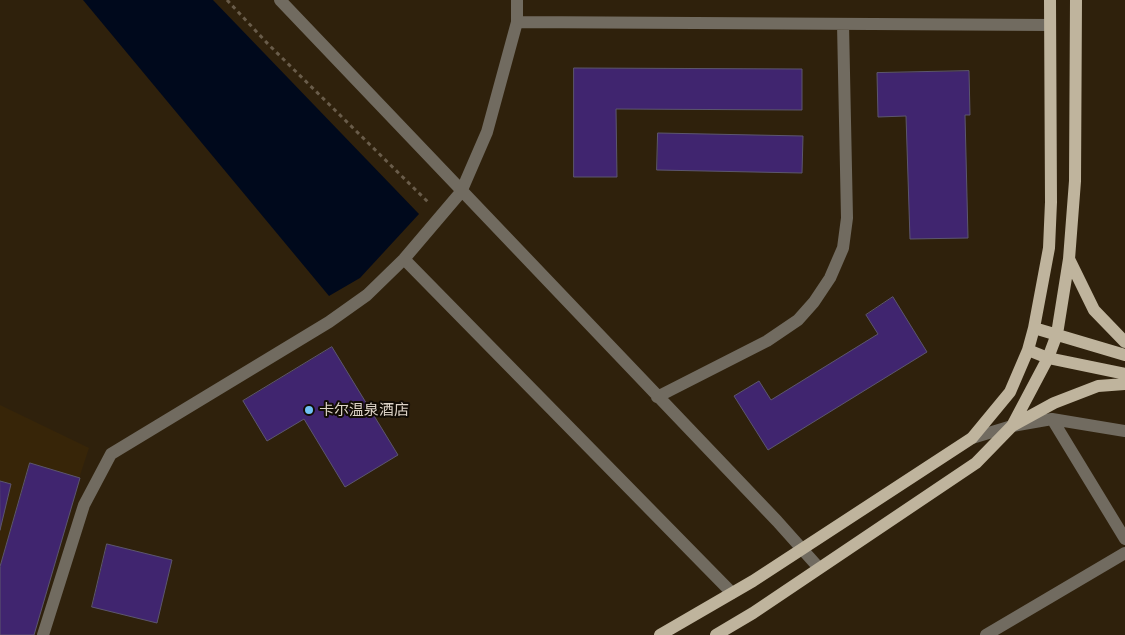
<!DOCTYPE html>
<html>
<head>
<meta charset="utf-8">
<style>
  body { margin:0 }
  canvas { display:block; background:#2f210c }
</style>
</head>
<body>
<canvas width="1125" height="635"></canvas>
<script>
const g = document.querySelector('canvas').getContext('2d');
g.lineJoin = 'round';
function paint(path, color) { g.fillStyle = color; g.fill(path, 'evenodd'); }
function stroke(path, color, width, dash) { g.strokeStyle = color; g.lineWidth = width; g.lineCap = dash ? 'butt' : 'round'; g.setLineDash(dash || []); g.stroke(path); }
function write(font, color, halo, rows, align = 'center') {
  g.font = font + ' Inter,"Noto Sans SC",sans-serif'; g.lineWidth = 4; g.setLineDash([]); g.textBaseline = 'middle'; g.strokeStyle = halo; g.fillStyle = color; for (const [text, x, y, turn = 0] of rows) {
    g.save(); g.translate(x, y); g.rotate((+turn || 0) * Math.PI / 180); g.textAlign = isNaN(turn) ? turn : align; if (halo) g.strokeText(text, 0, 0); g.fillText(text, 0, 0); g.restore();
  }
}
paint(new Path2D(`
  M0,405L89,448L27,635H0Z`), '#372508');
paint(new Path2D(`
  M83,0H213L419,214L360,278L329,296Z`), '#00091c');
const building = new Path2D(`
  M574,68L802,69V110L616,109L617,177H574Z
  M969,71L970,115H965L968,238L910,239L906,116L878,117L877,73Z
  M658,133L803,136L802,173L657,170Z
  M893,297L927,352L768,450L734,396L759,381L771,400L878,334L866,315Z
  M332,347L398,455L345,487L304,419L267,441L243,401Z
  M30,463L80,478L34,635H0V567Z
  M0,481L11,484L0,530Z
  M107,544L172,560L157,623L92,607Z`);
paint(building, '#40256f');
stroke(building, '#5c566e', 1);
stroke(new Path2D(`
  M227,0L268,44L430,204`), '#695c4a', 3, [4, 4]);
stroke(new Path2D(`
  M280,0L777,521L819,568
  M517,22L1050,25
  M404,259L732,593
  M657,397L767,341L798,320L814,302L830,278L843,248L847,218L843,24
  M1052,419L1125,539
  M972,438L1012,426L1052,419L1125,431
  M43,635L84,505L111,454L329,322L367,295L404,259L461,192L487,132L517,22V0
  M986,635L1125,553`), '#716b60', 12);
stroke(new Path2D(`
  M1069,259L1094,310L1125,342
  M1034,328L1125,355
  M1028,350L1048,358L1125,374
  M1012,426L1054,403L1098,386L1125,384
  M660,635L753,581L972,438L1010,392L1028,350L1034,328L1049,248L1051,202L1050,0
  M716,635L753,613L976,463L1012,426L1048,358L1057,334L1069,259L1075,181L1076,0`), '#bfb49d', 12);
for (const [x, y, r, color] of [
  [309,410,5,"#70c2f4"]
]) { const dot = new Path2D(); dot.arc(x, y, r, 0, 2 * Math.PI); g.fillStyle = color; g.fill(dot); stroke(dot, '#120c04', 2); }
write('15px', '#ddd3c7', '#120c04', [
  ["卡尔温泉酒店",319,410]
], 'left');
</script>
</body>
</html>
